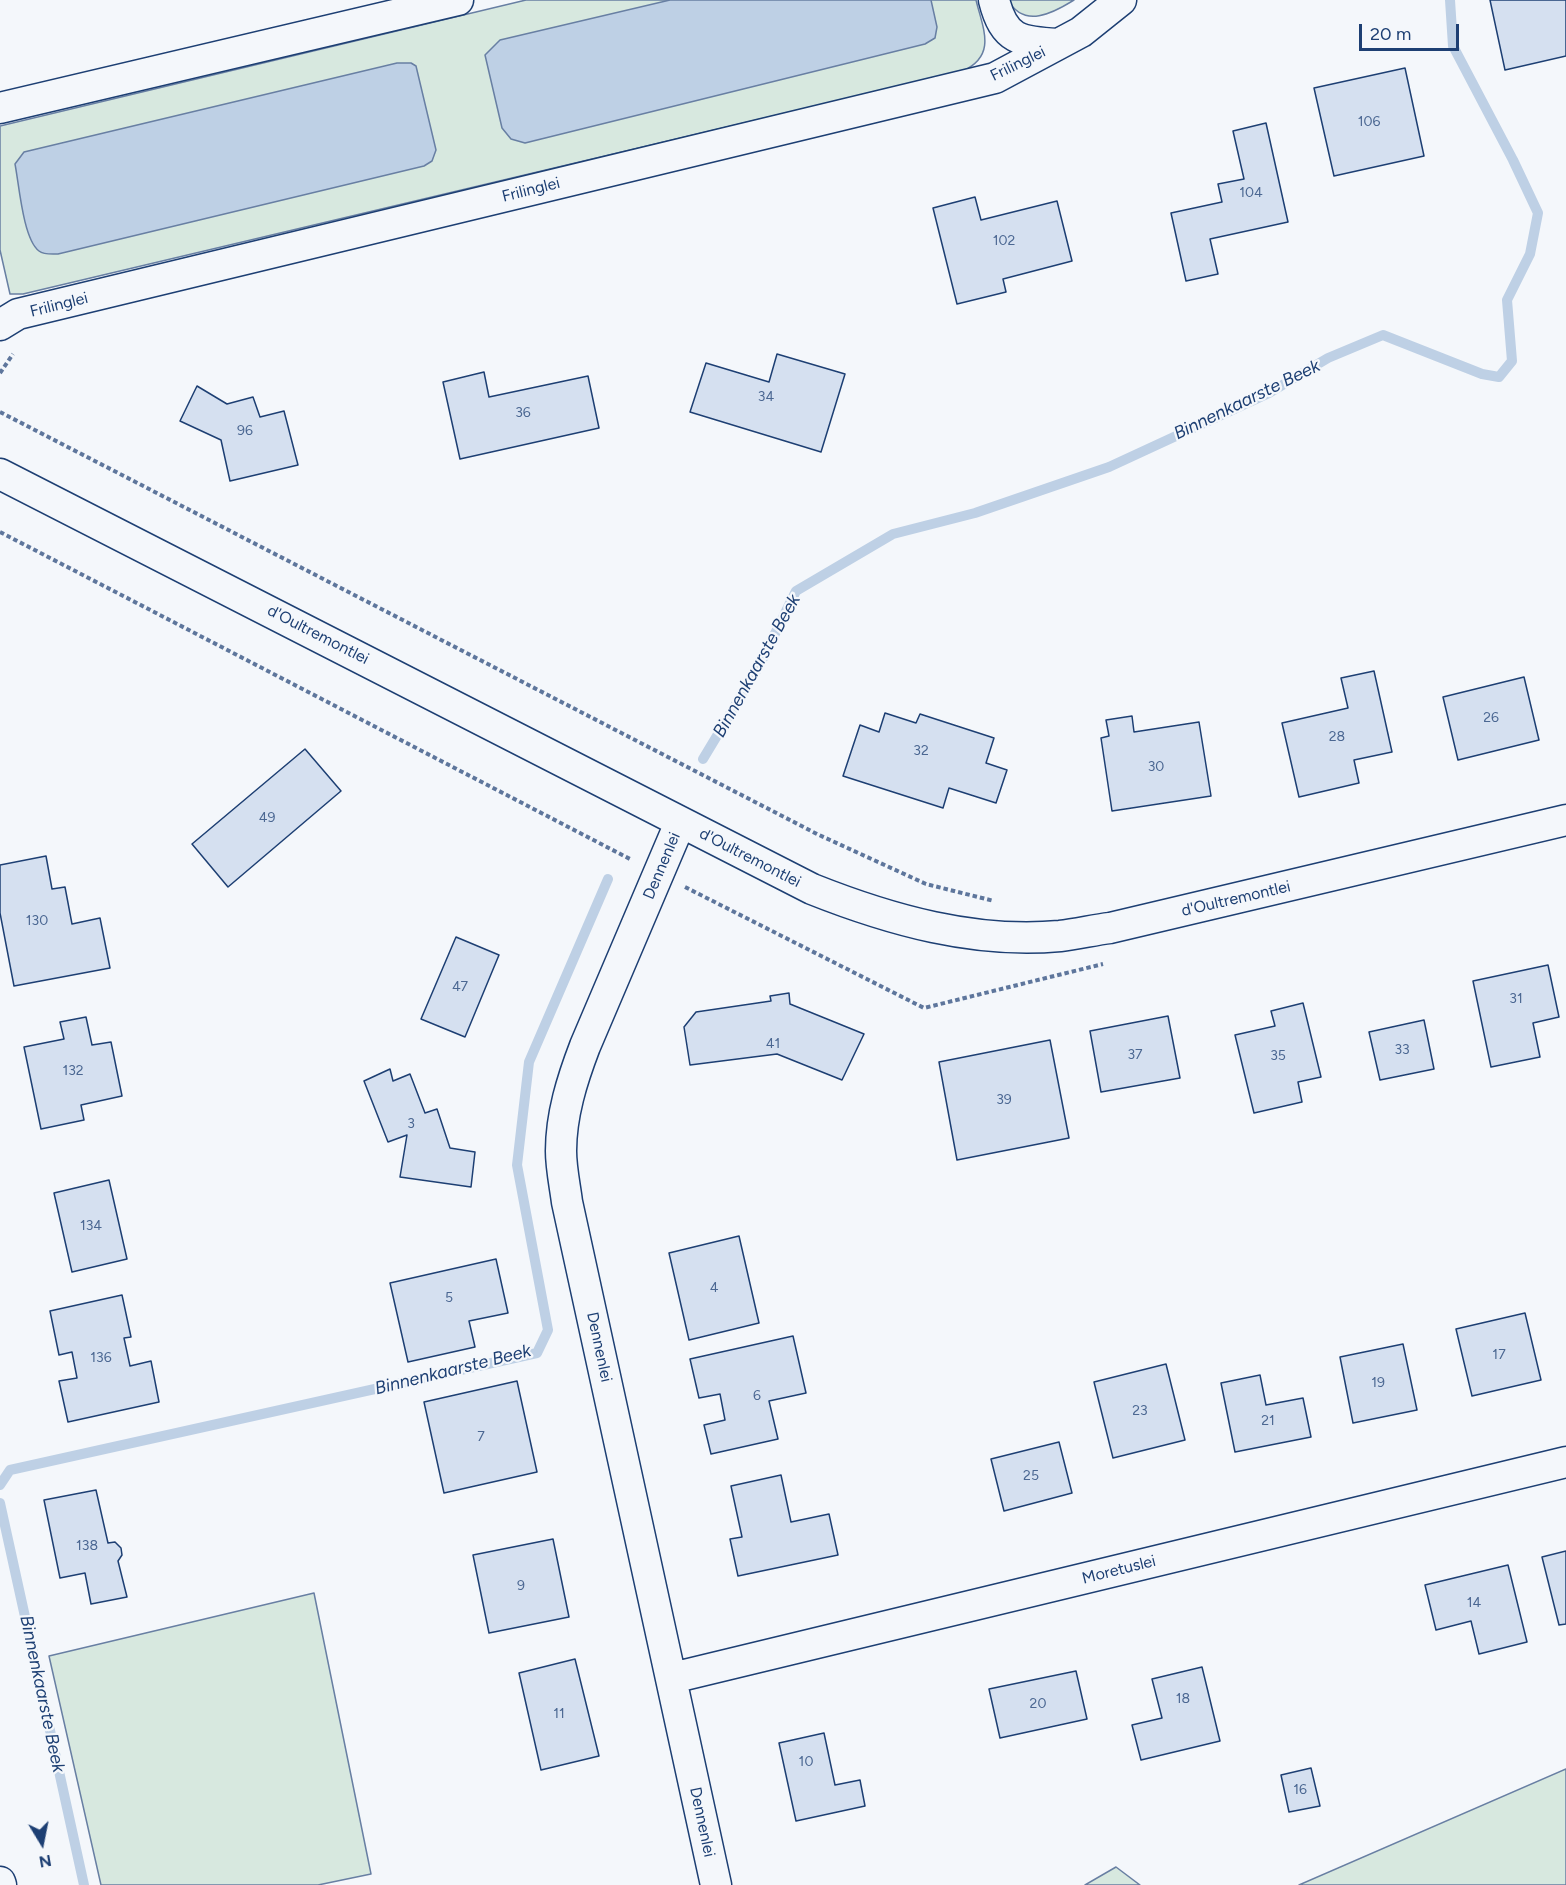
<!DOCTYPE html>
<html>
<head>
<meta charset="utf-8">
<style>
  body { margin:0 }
  #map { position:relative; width:1566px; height:1885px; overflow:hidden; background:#f4f7fb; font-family:Figtree,sans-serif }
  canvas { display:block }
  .north { position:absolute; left:12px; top:1813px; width:60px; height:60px; -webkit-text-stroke:4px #f4f7fb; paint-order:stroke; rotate:170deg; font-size:16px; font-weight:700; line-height:24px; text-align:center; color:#1d3f73 }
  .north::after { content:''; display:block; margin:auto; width:21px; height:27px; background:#1d3f73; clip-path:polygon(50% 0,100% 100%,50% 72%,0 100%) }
  .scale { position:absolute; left:1359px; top:24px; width:100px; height:27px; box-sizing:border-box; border:3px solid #1d3f73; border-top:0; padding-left:8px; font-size:18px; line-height:21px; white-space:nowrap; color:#1d3f73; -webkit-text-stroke:4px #f4f7fb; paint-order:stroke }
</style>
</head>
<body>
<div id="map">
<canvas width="1566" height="1885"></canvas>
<div class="north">N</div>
<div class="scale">20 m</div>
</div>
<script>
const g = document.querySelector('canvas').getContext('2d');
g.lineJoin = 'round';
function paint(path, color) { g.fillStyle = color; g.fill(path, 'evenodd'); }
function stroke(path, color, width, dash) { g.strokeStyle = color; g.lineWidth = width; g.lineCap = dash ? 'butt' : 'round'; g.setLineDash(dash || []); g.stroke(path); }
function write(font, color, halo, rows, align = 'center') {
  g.font = font + ' Figtree,sans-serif'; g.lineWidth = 4.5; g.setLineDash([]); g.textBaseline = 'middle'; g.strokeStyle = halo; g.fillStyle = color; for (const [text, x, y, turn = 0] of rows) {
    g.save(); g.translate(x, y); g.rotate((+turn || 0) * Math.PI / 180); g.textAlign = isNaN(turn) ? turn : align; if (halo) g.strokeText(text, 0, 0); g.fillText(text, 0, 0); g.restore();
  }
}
const green = new Path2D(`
  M526,0H976C983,29 997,55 963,71L23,294H10L0,250V126Z
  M1008,0H1074C1053,13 1024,29 1008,0Z
  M314,1593L371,1874L318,1885H101L49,1656Z
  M1566,1769V1885H1299Z
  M1116,1867L1140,1885H1085Z`);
paint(green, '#d7e8df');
stroke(green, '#687fa3', 1.5);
const water = new Path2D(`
  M670,0H931L937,27L935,38L925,44L525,143L511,139L502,128L485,55L500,40Z
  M397,63H411L416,66L436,150L432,161L424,166L58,254C52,254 44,255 39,251C23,239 19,184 15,164L24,152Z`);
paint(water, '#bed0e5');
stroke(water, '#687fa3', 1.5);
stroke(new Path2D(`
  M703,759L759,666L796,591L893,534L975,513L1109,467L1269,393L1328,358L1383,335L1482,374L1499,377L1512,361L1507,300L1530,254L1538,213L1513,160L1453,46L1450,0
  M0,1485L10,1470L537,1353L548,1330L517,1165L529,1062L608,879
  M0,1503L84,1885`), '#bed0e5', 10);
const building = new Path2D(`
  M1490,0H1566V56L1505,70Z
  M1405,68L1424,156L1334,176L1314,88Z
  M1266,123L1288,222L1210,239L1218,274L1186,281L1171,213L1222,202L1218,184L1244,179L1233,131Z
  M975,197L981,220L1057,201L1072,261L1003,279L1006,292L957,304L933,208Z
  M777,354L845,374L821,452L690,412L706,363L769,382Z
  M484,372L489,397L588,376L599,428L460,459L443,382Z
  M197,386L227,404L253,397L260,417L284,411L298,465L230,481L221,440L180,421Z
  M1374,671L1392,752L1354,760L1359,783L1299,797L1282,723L1348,708L1341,678Z
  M1524,677L1539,740L1458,760L1443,697Z
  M885,713L916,723L920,714L994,738L986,763L1007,770L996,803L949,788L943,808L843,776L860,725L879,732Z
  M1132,716L1134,732L1199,722L1211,796L1112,811L1101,738L1109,736L1106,720Z
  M305,749L341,791L228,887L192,844Z
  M46,856L52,889L65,887L72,924L100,918L110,968L14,986L0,913V865Z
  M456,937L499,955L465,1037L421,1019Z
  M1548,965L1559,1017L1533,1023L1540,1057L1491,1067L1473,981Z
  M789,993L790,1004L864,1034L842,1080L777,1054L690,1065L684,1027L696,1012L771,1001L770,996Z
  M1303,1003L1321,1077L1298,1082L1302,1102L1254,1113L1235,1035L1275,1026L1271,1011Z
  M1168,1016L1180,1078L1101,1092L1090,1031Z
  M86,1017L92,1045L111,1042L122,1096L81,1105L84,1120L41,1129L24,1047L64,1039L60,1022Z
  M1424,1020L1434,1069L1380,1080L1369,1032Z
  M1050,1040L1069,1138L957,1160L939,1062Z
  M390,1069L393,1081L410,1074L425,1113L437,1109L450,1148L475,1152L471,1187L400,1177L407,1135L388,1142L364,1081Z
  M109,1180L127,1259L72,1272L54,1193Z
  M739,1236L759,1323L689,1340L669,1253Z
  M496,1259L508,1313L469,1321L475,1347L408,1362L390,1283Z
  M122,1295L131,1337L124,1338L130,1366L151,1361L159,1402L68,1422L59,1381L77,1378L72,1352L59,1355L50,1311Z
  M1525,1313L1541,1380L1472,1396L1456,1329Z
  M793,1336L806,1393L769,1401L778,1439L711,1454L704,1425L725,1420L720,1394L699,1398L690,1359Z
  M1403,1344L1417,1410L1353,1423L1340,1357Z
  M1166,1364L1185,1440L1113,1458L1094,1382Z
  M1260,1375L1266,1405L1303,1398L1311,1437L1235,1452L1221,1383Z
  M517,1381L537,1472L444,1493L424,1402Z
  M1059,1442L1072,1493L1004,1511L991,1459Z
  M781,1475L791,1522L829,1514L838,1555L738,1576L730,1539L742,1537L731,1486Z
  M96,1490L108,1543L115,1542L121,1548L122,1555L118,1561L127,1597L91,1604L85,1573L60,1578L44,1500Z
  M553,1539L569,1617L489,1633L473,1555Z
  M1566,1551V1624L1559,1625L1542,1557Z
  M1508,1565L1527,1642L1479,1654L1471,1621L1436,1630L1425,1585Z
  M575,1659L599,1756L541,1770L519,1673Z
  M1202,1667L1220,1741L1141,1760L1132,1725L1162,1718L1152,1679Z
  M1076,1671L1087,1719L1000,1738L989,1689Z
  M824,1733L835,1785L860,1780L865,1806L796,1821L779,1743Z
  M1311,1768L1320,1806L1289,1812L1281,1775Z`);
paint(building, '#d5e0f0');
stroke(building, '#1d3f73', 1.5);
const street = new Path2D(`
  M994,0C1004,40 1020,42 1058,44
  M0,108L458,0
  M0,325L18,314L995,78L1081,32L1121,0
  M0,474L812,889C890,920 975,944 1060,936C1077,934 1094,930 1110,928L1566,820
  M680,823L585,1046C572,1080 561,1115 561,1151C561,1168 565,1186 567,1202L716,1885
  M672,1678L1566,1462
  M0,1882L1,1885`);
stroke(street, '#1d3f73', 33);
stroke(new Path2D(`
  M0,373L13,354
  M0,412L817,834L926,884L994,901
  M0,532L630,859
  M685,887L924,1008L1103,964`), '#5e769c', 4, [4.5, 3]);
stroke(street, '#f4f7fb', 30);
write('14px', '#4b6792', null, [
  ["106",1369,122],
  ["104",1251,193],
  ["102",1004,241],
  ["34",766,397],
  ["36",523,413],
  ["96",245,431],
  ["26",1491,718],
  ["28",1337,737],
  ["32",921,751],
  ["30",1156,767],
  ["49",267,818],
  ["130",37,921],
  ["47",460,987],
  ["31",1516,999],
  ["41",773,1044],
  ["33",1402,1050],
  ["37",1135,1055],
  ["35",1278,1056],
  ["132",73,1071],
  ["39",1004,1100],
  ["3",411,1124],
  ["134",91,1226],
  ["4",714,1288],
  ["5",449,1298],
  ["17",1499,1355],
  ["136",101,1358],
  ["19",1378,1383],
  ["6",757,1396],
  ["23",1140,1411],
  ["21",1268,1421],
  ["7",481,1437],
  ["25",1031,1476],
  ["138",87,1546],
  ["9",521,1586],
  ["14",1474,1603],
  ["18",1183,1699],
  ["20",1038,1704],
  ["11",559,1714],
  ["10",806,1762],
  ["16",1300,1790]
]);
write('16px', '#1d3f73', '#f4f7fb', [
  ["Frilinglei",1018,64,-26],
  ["Frilinglei",531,190,-14],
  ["Frilinglei",59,305,-14],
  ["d'Oultremontlei",318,635,27],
  ["d'Oultremontlei",750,858,27],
  ["Dennenlei",662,866,-67],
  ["d'Oultremontlei",1236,899,-13],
  ["Dennenlei",599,1347,78],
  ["Moretuslei",1119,1570,-14],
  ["Dennenlei",702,1822,78]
]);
write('italic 18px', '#1d3f73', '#f4f7fb', [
  ["Binnenkaarste Beek",1247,400,-26],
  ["Binnenkaarste Beek",757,666,-61],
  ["Binnenkaarste Beek",453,1370,-14],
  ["Binnenkaarste Beek",42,1694,78]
]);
</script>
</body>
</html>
